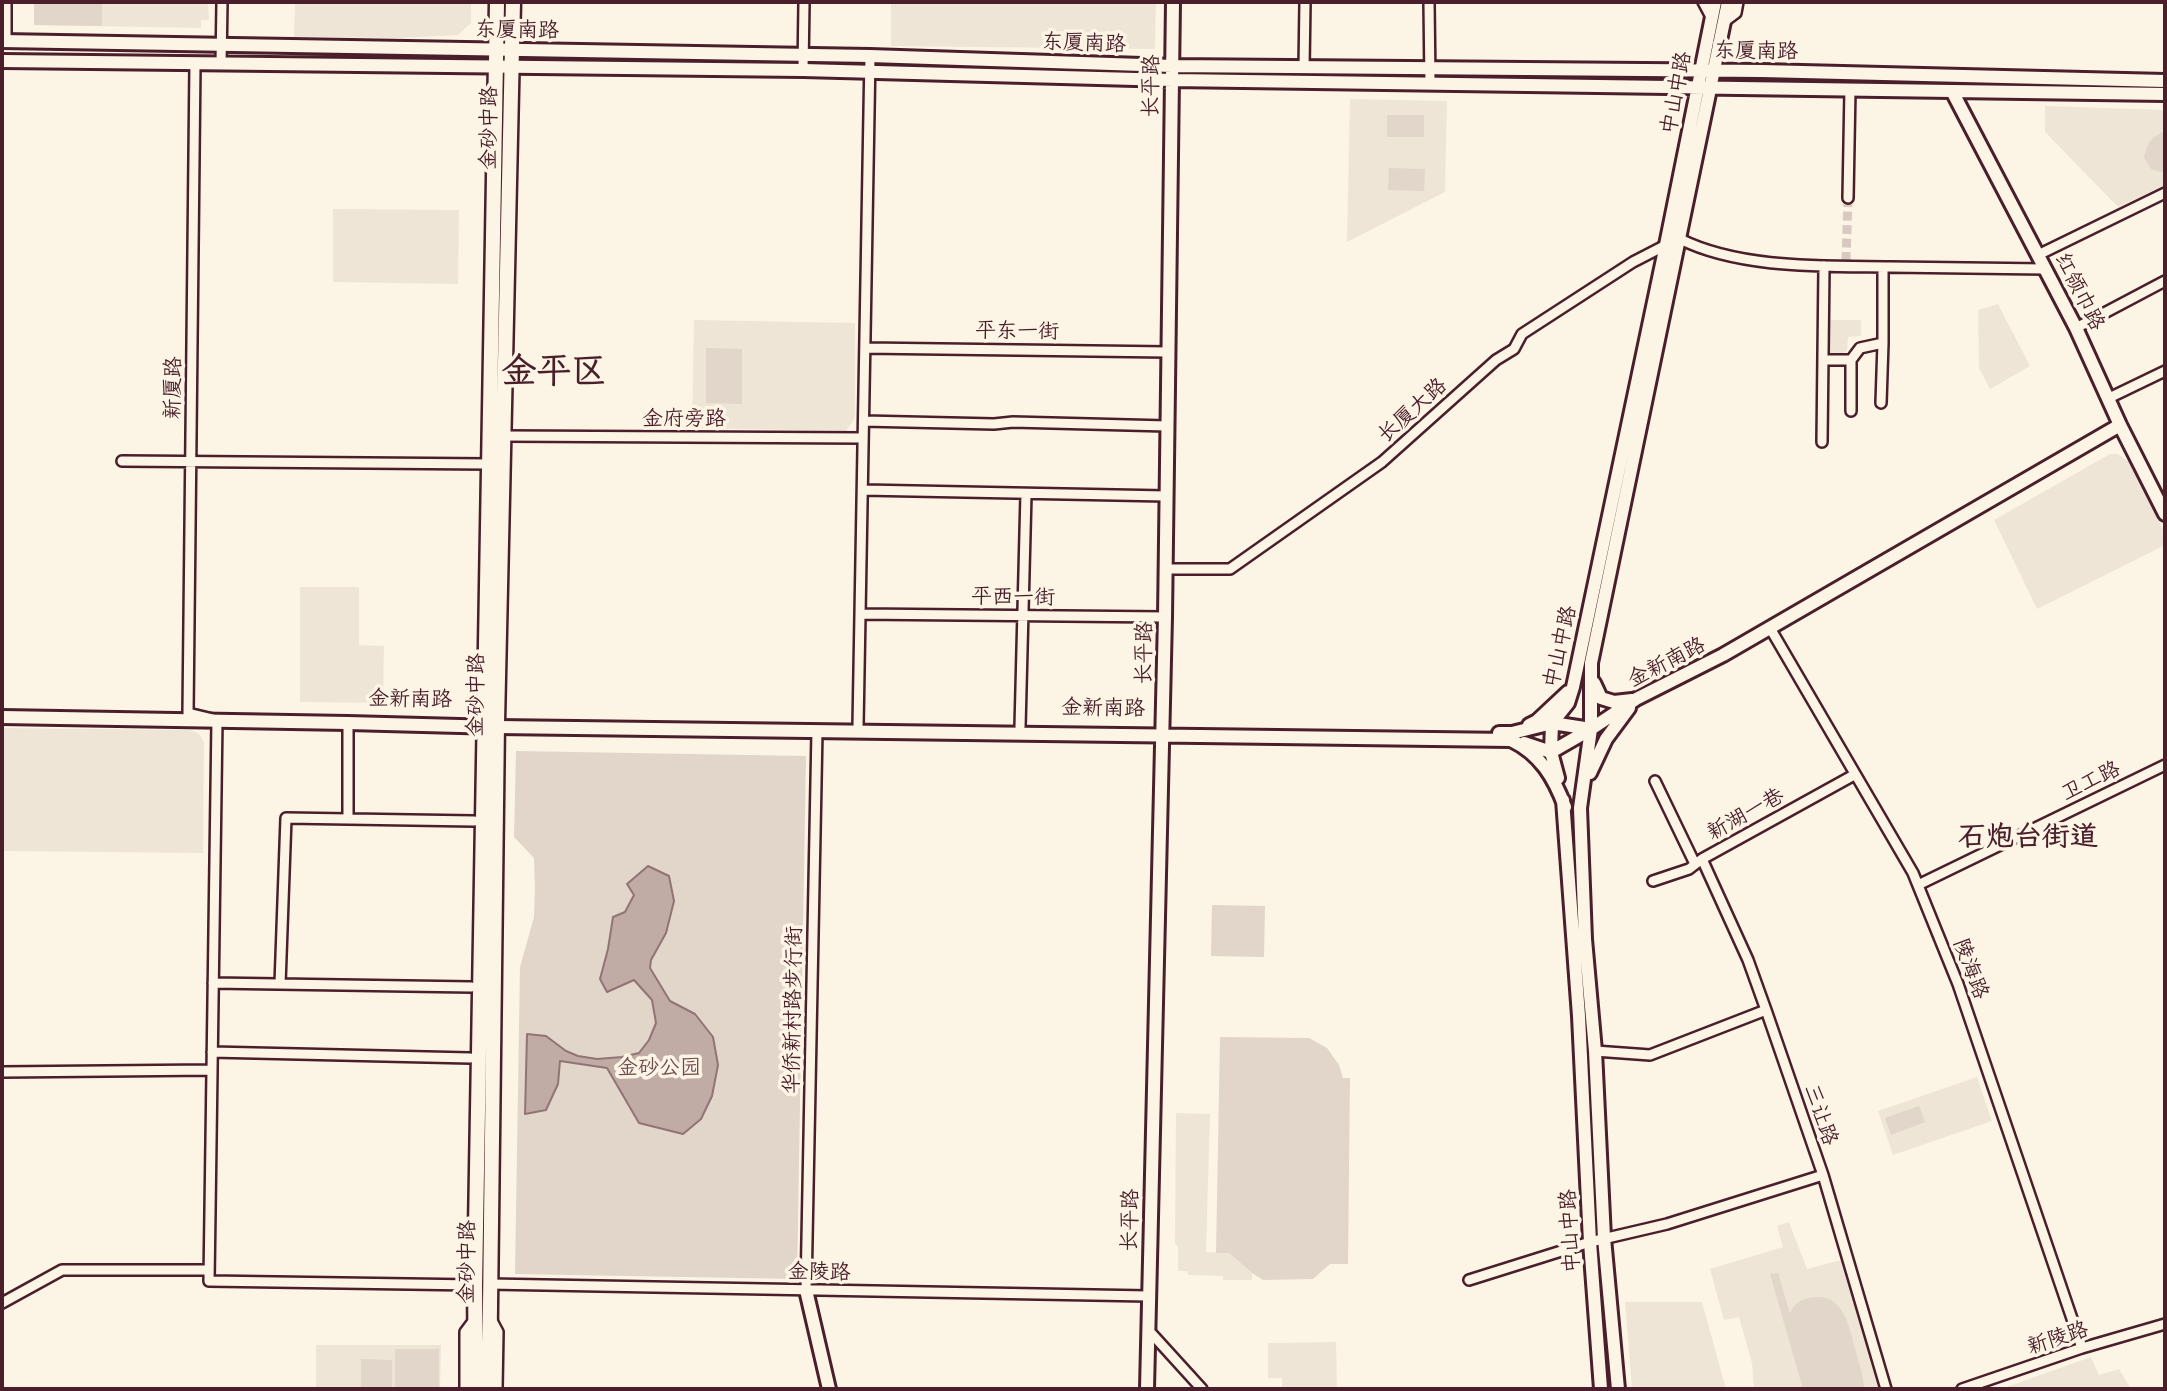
<!DOCTYPE html>
<html>
<head>
<meta charset="utf-8">
<style>
  body { margin:0 }
  #map { position:relative; width:2167px; height:1391px; overflow:hidden; background:#fcf5e5; font-family:"Balsamiq Sans",sans-serif }
  canvas { display:block }
  .frame { position:absolute; inset:0; border:4px solid #4a1f2b; pointer-events:none }
</style>
</head>
<body>
<div id="map">
<canvas width="2167" height="1391"></canvas>
<div class="frame"></div>
</div>
<script>
const g = document.querySelector('canvas').getContext('2d');
g.lineJoin = 'round';
function paint(path, color) { g.fillStyle = color; g.fill(path, 'evenodd'); }
function stroke(path, color, width, dash) { g.strokeStyle = color; g.lineWidth = width; g.lineCap = dash ? 'butt' : 'round'; g.setLineDash(dash || []); g.stroke(path); }
function write(font, color, halo, rows, align = 'center') {
  g.font = font + ' "Balsamiq Sans","LXGW WenKai TC",sans-serif'; g.lineWidth = 7; g.setLineDash([]); g.textBaseline = 'middle'; g.strokeStyle = halo; g.fillStyle = color; for (const [text, x, y, turn = 0] of rows) {
    g.save(); g.translate(x, y); g.rotate((+turn || 0) * Math.PI / 180); g.textAlign = isNaN(turn) ? turn : align; if (halo) g.strokeText(text, 0, 0); g.fillText(text, 0, 0); g.restore();
  }
}
paint(new Path2D(`
  M34,2H208L209,20H201V28L34,25Z
  M295,2H471V23L458,35L401,38L294,37Z
  M891,2H1156L1155,49L891,46Z
  M1350,99L1447,101L1445,192L1347,242Z
  M2045,106L2165,110V185L2118,207L2045,132Z
  M333,209L459,210L458,284L333,282Z
  M1998,304L2030,366L1990,389L1979,368L1978,310Z
  M694,320L855,323V418L846,431L692,428Z
  M1829,320H1861V336L1848,337L1847,350L1842,355L1828,354Z
  M2110,454H2118L2132,464L2165,534V545L2037,609L1994,520Z
  M300,587H359V645L384,646L383,703L300,702Z
  M2,728L191,730L199,734L204,742L203,853L2,851Z
  M1977,1077L1992,1121L1893,1155L1878,1111Z
  M1176,1113L1210,1114L1206,1252L1229,1253L1252,1273V1280H1223V1276L1188,1275L1187,1271H1178V1247L1175,1244Z
  M1789,1222L1807,1269L1845,1259L1879,1389H1754L1752,1363L1739,1317L1724,1320L1710,1269L1783,1247L1777,1226Z
  M1625,1302H1702L1726,1389H1632Z
  M1336,1342L1337,1389H1282V1378H1268V1343Z
  M316,1345H441L440,1389H316Z
  M2091,1357L2099,1375L2119,1369L2131,1389H2001Z`), '#eee5d7');
paint(new Path2D(`
  M34,2H102V26L34,25Z
  M1387,115H1424V137H1387Z
  M2165,131V173H2164L2151,169L2144,158C2147,143 2151,137 2165,131Z
  M1389,168L1425,169L1424,191L1388,190Z
  M706,348L742,349V404L706,403Z
  M516,751L806,756L797,1279L515,1274L520,967L534,917L535,888L534,858L514,837Z
  M1212,905L1265,906L1264,957L1211,956Z
  M1220,1037L1309,1038L1327,1048L1339,1065L1343,1078H1350L1348,1264H1330L1313,1279L1263,1280L1252,1273L1229,1253H1216Z
  M1919,1106L1925,1122L1891,1135L1885,1118Z
  M1778,1273L1790,1314C1793,1305 1799,1300 1809,1298C1844,1291 1849,1327 1856,1352C1859,1364 1864,1377 1864,1389H1803L1770,1274Z
  M395,1349H439V1389H395Z
  M361,1359L392,1360V1389H361Z`), '#e2d5ca');
const water = new Path2D(`
  M648,866L669,876L674,901L666,933L651,960L650,968L670,1001L695,1014L713,1037L718,1065L712,1096L701,1119L683,1134L639,1123L607,1068L560,1061L558,1084L546,1110L525,1114L527,1034L546,1036L566,1051L578,1056L597,1059L622,1057L639,1053L649,1040L656,1023L652,1000L634,980L607,992L600,979L608,949L613,917L625,912L634,895L627,884Z`);
paint(water, '#c0aca5');
stroke(water, '#917474', 2);
stroke(new Path2D(`
  M1846,261L1848,198`), '#d8cac0', 9, [9, 4.5]);
const street = new Path2D(`
  M1429,2L1430,83
  M1703,2L1711,17
  M1724,22L1736,13L1738,2
  M6,41V2
  M195,63L188,713L217,720L209,1281L475,1285
  M221,64L222,2
  M1304,68L1305,2
  M803,70L804,2
  M1848,198L1850,89
  M1680,239C1740,269 1824,266 1890,267C1942,268 1993,268 2045,269
  M2038,255L2165,193
  M2076,328L2165,281
  M865,348L1168,352
  M1823,360H1851L1860,348L1883,343V267
  M2109,398L2165,371
  M1881,403L1883,343
  M1851,411V360
  M864,421L994,424L1013,422L1167,426
  M504,436L863,438
  M1822,442L1824,266
  M122,461L489,464
  M863,490L1166,496
  M1170,569H1230L1382,462L1496,360L1514,349L1522,334L1633,262L1666,245
  M860,614L1165,617
  M1770,628L1913,873L1958,984L2082,1348
  M858,726L870,56
  M1020,727L1026,494
  M1655,781L1695,864
  M348,818V723
  M1702,859L1748,960L1766,1010L1823,1175L1886,1389
  M1653,881L1689,869L1702,859L1854,775
  M1918,885L2165,765
  M213,983L471,987
  M280,984L286,818L474,821
  M1595,1051L1650,1055L1766,1010
  M212,1052L470,1058
  M2,1072L211,1070
  M1469,1280L1590,1242L1667,1224L1823,1175
  M489,1284L1148,1296
  M806,1290L817,731
  M2,1303L62,1270H209
  M491,1319L498,1332L497,1389
  M1152,1334L1202,1389
  M465,1389V1332L474,1320
  M1962,1389L2082,1348L2165,1324`);
const secondary = new Path2D(`
  M2,41L870,56L1172,66L1762,71L2165,81
  M2,61L803,70L1172,80L2165,94
  M1952,91L2076,328L2120,425L2165,514
  M1594,683L1601,698L1614,702L1632,700
  M2,717L348,723L497,727L1511,740C1540,754 1554,777 1565,807
  M1529,725L1537,721L1568,692
  M1499,733H1512L1552,723L1591,729
  M1524,743L1551,752L1591,729L1636,699L1723,655L2120,425
  M1590,773L1606,739L1629,708
  M1558,778L1551,752L1552,723L1568,703L1573,687L1666,245L1715,2
  M1563,800L1579,1016L1590,1242L1601,1389
  M806,1290L829,1389
  M1147,1389L1165,617L1173,2
  M1618,1389L1604,1238L1595,1051L1585,939L1580,808L1591,729V663L1728,2`);
const primary = new Path2D(`
  M476,1389L475,1285L497,2
  M489,1389L497,722L513,2`);
stroke(street, '#4a1f2b', 14);
stroke(secondary, '#4a1f2b', 18);
stroke(primary, '#4a1f2b', 19);
stroke(street, '#fcf5e5', 9);
stroke(secondary, '#fcf5e5', 12);
stroke(primary, '#fcf5e5', 14);
write('21px', '#4a1f2b', '#fcf5e5', [
  ["东厦南路",517,31,1],
  ["东厦南路",1084,44,2],
  ["东厦南路",1756,52,1],
  ["长平路",1152,86,-89],
  ["中山中路",1677,93,-79],
  ["金砂中路",490,128,-89],
  ["红领巾路",2079,292,63],
  ["平东一街",1017,332,1],
  ["新厦路",174,388,-89],
  ["长厦大路",1413,411,-42],
  ["金府旁路",684,420],
  ["平西一街",1013,598,1],
  ["中山中路",1561,647,-77],
  ["长平路",1145,653,-89],
  ["金新南路",1667,663,-27],
  ["金砂中路",477,695,-89],
  ["金新南路",410,700,1],
  ["金新南路",1103,709,1],
  ["卫工路",2091,782,-26],
  ["新湖一巷",1746,815,-29],
  ["陵海路",1970,969,69],
  ["华侨新村路步行街",794,1010,-89],
  ["三让路",1820,1115,71],
  ["长平路",1131,1220,-88],
  ["中山中路",1571,1231,-93],
  ["金砂中路",468,1262,-89],
  ["金陵路",819,1273,1],
  ["新陵路",2058,1339,-18]
]);
write('21px', '#704c53', '#fcf5e5', [
  ["金砂公园",659,1069]
]);
write('bold 28px', '#4a1f2b', '#fcf5e5', [
  ["石炮台街道",2028,838]
]);
write('bold 35px', '#4a1f2b', '#fcf5e5', [
  ["金平区",554,373]
]);
</script>
</body>
</html>
